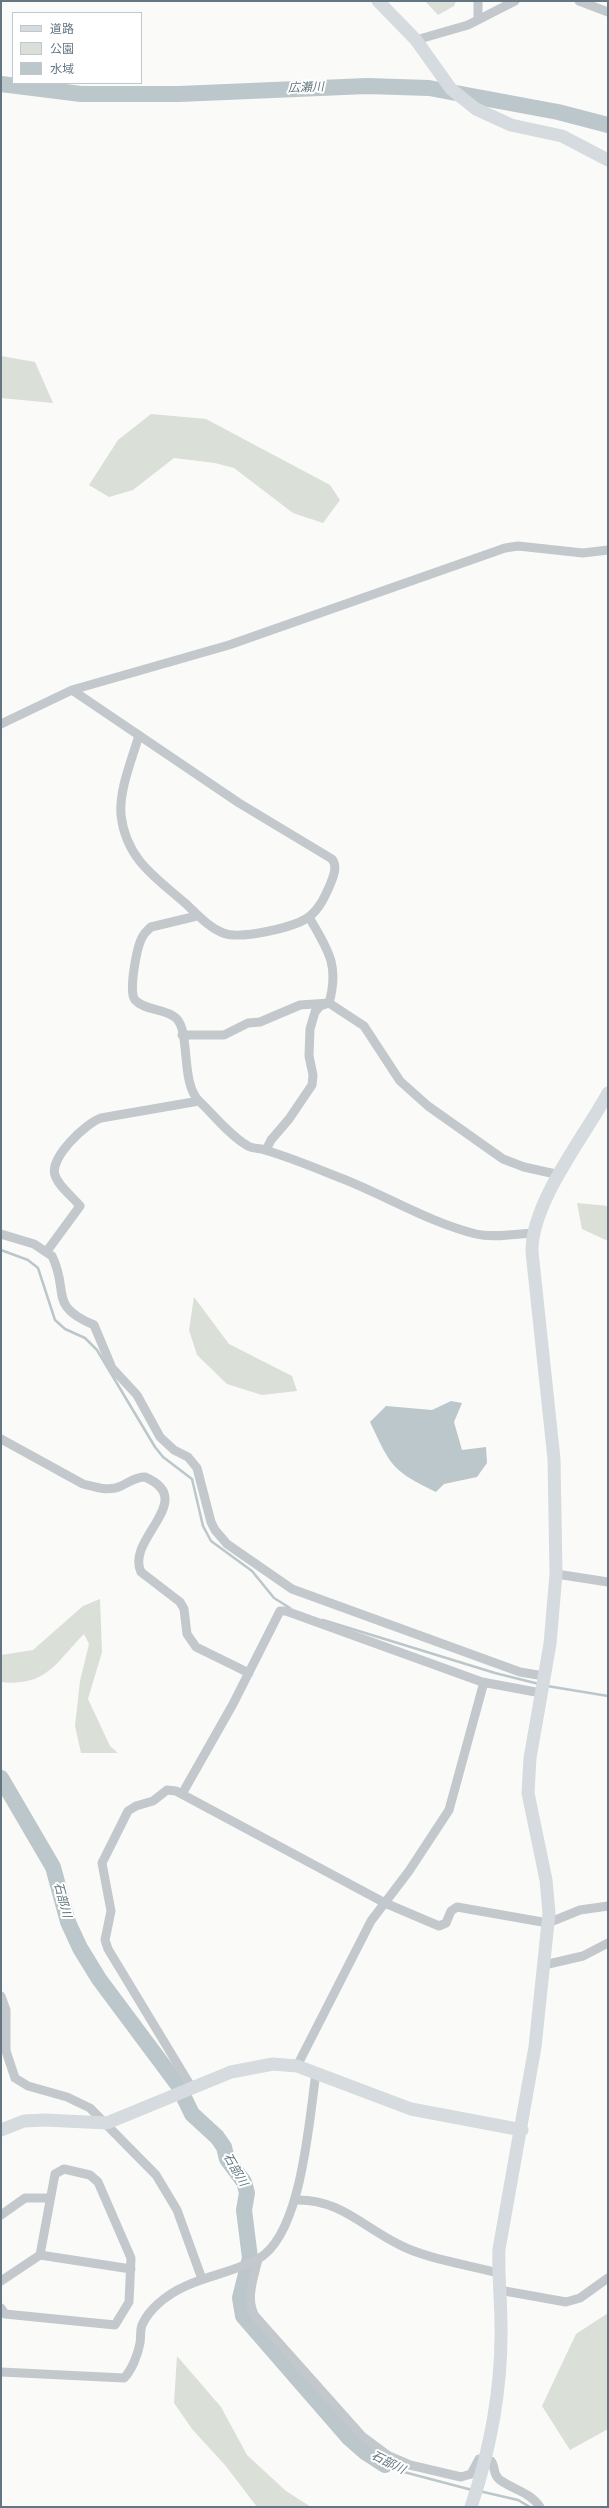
<!DOCTYPE html>
<html>
<head>
<meta charset="utf-8">
<style>
  body { margin:0 }
  #map { position:relative; width:609px; height:2508px; overflow:hidden; background:#fafaf8; font-family:"Archivo Narrow","Noto Sans JP",sans-serif }
  canvas { display:block }
  .frame { position:absolute; inset:0; border:2px solid #657683; pointer-events:none }
  .legend { position:absolute; left:12px; top:12px; width:130px; height:72px; box-sizing:border-box; background:#fff; border:1px solid #c1c8cd; margin:0; padding:5px 7px; list-style:none; font-size:12px; color:#657683 }
  .legend li { display:flex; align-items:center; gap:8px; height:20px }
  .legend b { width:20px; border:1px solid #c1c8cd }
</style>
</head>
<body>
<div id="map">
<canvas width="609" height="2508"></canvas>
<div class="frame"></div>
<ul class="legend">
<li><b style="height:5px;background:#d6dbdf"></b>道路</li>
<li><b style="height:11px;background:#dadfd7"></b>公園</li>
<li><b style="height:11px;background:#bbc7cb"></b>水域</li>
</ul>
</div>
<script>
const g = document.querySelector('canvas').getContext('2d');
g.lineJoin = 'round';
function paint(path, color) { g.fillStyle = color; g.fill(path, 'evenodd'); }
function stroke(path, color, width, dash) { g.strokeStyle = color; g.lineWidth = width; g.lineCap = dash ? 'butt' : 'round'; g.setLineDash(dash || []); g.stroke(path); }
function write(font, color, halo, rows, align = 'center') {
  g.font = font + ' "Archivo Narrow","Noto Sans JP",sans-serif'; g.lineWidth = 4; g.setLineDash([]); g.textBaseline = 'middle'; g.strokeStyle = halo; g.fillStyle = color; for (const [text, x, y, turn = 0] of rows) {
    g.save(); g.translate(x, y); g.rotate((+turn || 0) * Math.PI / 180); g.textAlign = isNaN(turn) ? turn : align; if (halo) g.strokeText(text, 0, 0); g.fillText(text, 0, 0); g.restore();
  }
}
paint(new Path2D(`
  M425,1H456L454,6L438,15Z
  M1,356L35,362L53,403L1,398Z
  M151,414L206,419L330,485L340,500L323,523L293,513L234,468L215,463L174,458L133,490L109,497L89,485L118,440Z
  M577,1203L608,1206V1241L582,1229Z
  M194,1297L229,1344L292,1376L297,1391L262,1395L227,1384L197,1355L189,1330Z
  M100,1599L102,1652L88,1699L110,1746L118,1753H81L75,1726L80,1681L89,1644L84,1634C56,1662 47,1687 1,1682V1655L33,1650L83,1606Z
  M608,2313V2429L570,2450L542,2406L576,2334Z
  M177,2356L221,2407L247,2455L286,2491L311,2507H257L225,2465L192,2429L174,2403Z`), '#dadfd7');
paint(new Path2D(`
  M451,1401L462,1403L454,1422L462,1450L486,1447L487,1463L477,1477L444,1484L436,1492C391,1470 391,1466 370,1422L386,1406L432,1410Z`), '#bbc7cb');
stroke(new Path2D(`
  M1,1250L28,1260L38,1268L55,1320L65,1329L85,1338L97,1350L155,1447L163,1457L192,1479L203,1526L211,1541L252,1571L274,1598L290,1608
  M323,1620L495,1673L539,1684
  M547,1686L608,1696
  M385,2465L400,2471L472,2490
  M479,2491L518,2500L530,2507`), '#bbc7cb', 2.5);
stroke(new Path2D(`
  M1,84L81,94H179L367,86L429,88L558,112L608,125
  M1,1778L53,1867L68,1922L80,1948L99,1979L178,2085L192,2114L217,2137L224,2147L227,2159L244,2182L247,2193L244,2210L250,2258L240,2298L243,2316L349,2438L365,2452L385,2465`), '#bbc7cb', 16);
stroke(new Path2D(`
  M478,1V18
  M579,1L608,12
  M416,40L468,25L515,1
  M72,690L239,803L332,859C338,867 333,877 330,885C325,896 320,908 310,916C297,927 240,940 223,933C208,927 197,914 185,903C155,877 126,859 121,815C119,789 132,760 139,735
  M1,724L72,690L229,645L505,548L518,546L583,553L608,550
  M197,916L151,927C148,930 145,932 143,936C137,945 128,992 135,1000C145,1011 165,1008 176,1018C191,1032 180,1082 199,1101C214,1115 230,1136 248,1146C253,1149 260,1148 265,1150C288,1157 311,1166 333,1175C380,1192 427,1222 476,1234C493,1238 515,1234 533,1233
  M182,1035H224L248,1023L260,1022L300,1005L329,1003L364,1026L400,1081L428,1106L503,1159L524,1167L560,1175
  M266,1150L271,1140L289,1119L312,1085L313,1075L309,1056L310,1029L315,1012L320,1006L329,1003C340,964 327,949 309,917
  M1,1234L34,1244L52,1256C70,1292 47,1305 94,1325L112,1368L137,1395L160,1437L174,1450L188,1457L197,1468L211,1522L215,1530L227,1544L292,1589L520,1672L544,1676
  M47,1251L80,1206C73,1197 58,1186 55,1175C49,1158 86,1123 101,1118L199,1101
  M1,1439L83,1484C95,1487 109,1492 121,1486C130,1482 135,1477 145,1477C199,1500 125,1539 141,1572L180,1602L184,1609L187,1634L196,1647L249,1673
  M556,1574L608,1582
  M182,1794L233,1704L280,1611H286L482,1682L541,1693
  M544,1965L583,1956L608,1943
  M1,1996L6,2010V2051L15,2078L28,2086L67,2097L90,2108L156,2175L177,2210L202,2279
  M297,2066L371,1921L409,1871L449,1810L484,1682
  M192,2088L108,1949L105,1940L111,1911L102,1863L128,1811L136,1806L153,1801L167,1790L176,1791L385,1903L439,1926L446,1923L451,1911L457,1907L548,1923L580,1910L608,1906
  M296,2200C339,2199 362,2226 398,2244C423,2258 469,2265 498,2273
  M1,2215L25,2198H49
  M258,2259C254,2277 245,2299 255,2316L362,2436L389,2456L410,2465L461,2477L471,2474L479,2459L491,2461C496,2467 492,2474 500,2480C514,2490 530,2492 540,2507
  M1,2281L40,2255L131,2269
  M499,2290L566,2302L580,2298L608,2278
  M1,2308L5,2314L115,2325L129,2302L131,2258L98,2182L90,2175L64,2169L55,2174L40,2255
  M1,2372L124,2378C132,2370 138,2354 140,2343C141,2337 140,2330 142,2325C146,2316 152,2309 159,2303C186,2278 226,2276 258,2259C302,2235 309,2119 316,2073`), '#c3c8cc', 9);
stroke(new Path2D(`
  M378,1L416,40L451,89L476,109L511,125L562,136L608,160
  M1,2130L24,2121L45,2120L107,2123L231,2072L273,2064L297,2066L411,2109L522,2130
  M471,2507C490,2450 502,2386 501,2326C501,2300 498,2275 499,2249L535,2047L549,1913L546,1880L528,1793L530,1758L550,1644L556,1574L554,1459L532,1252C531,1203 584,1137 608,1093`), '#d6dbdf', 13);
write('italic 12px', '#60757c', '#fff', [
  ["広瀬川",306,88,-2],
  ["石部川",62,1900,75],
  ["石部川",235,2170,60],
  ["石部川",388,2463,27]
]);
</script>
</body>
</html>
